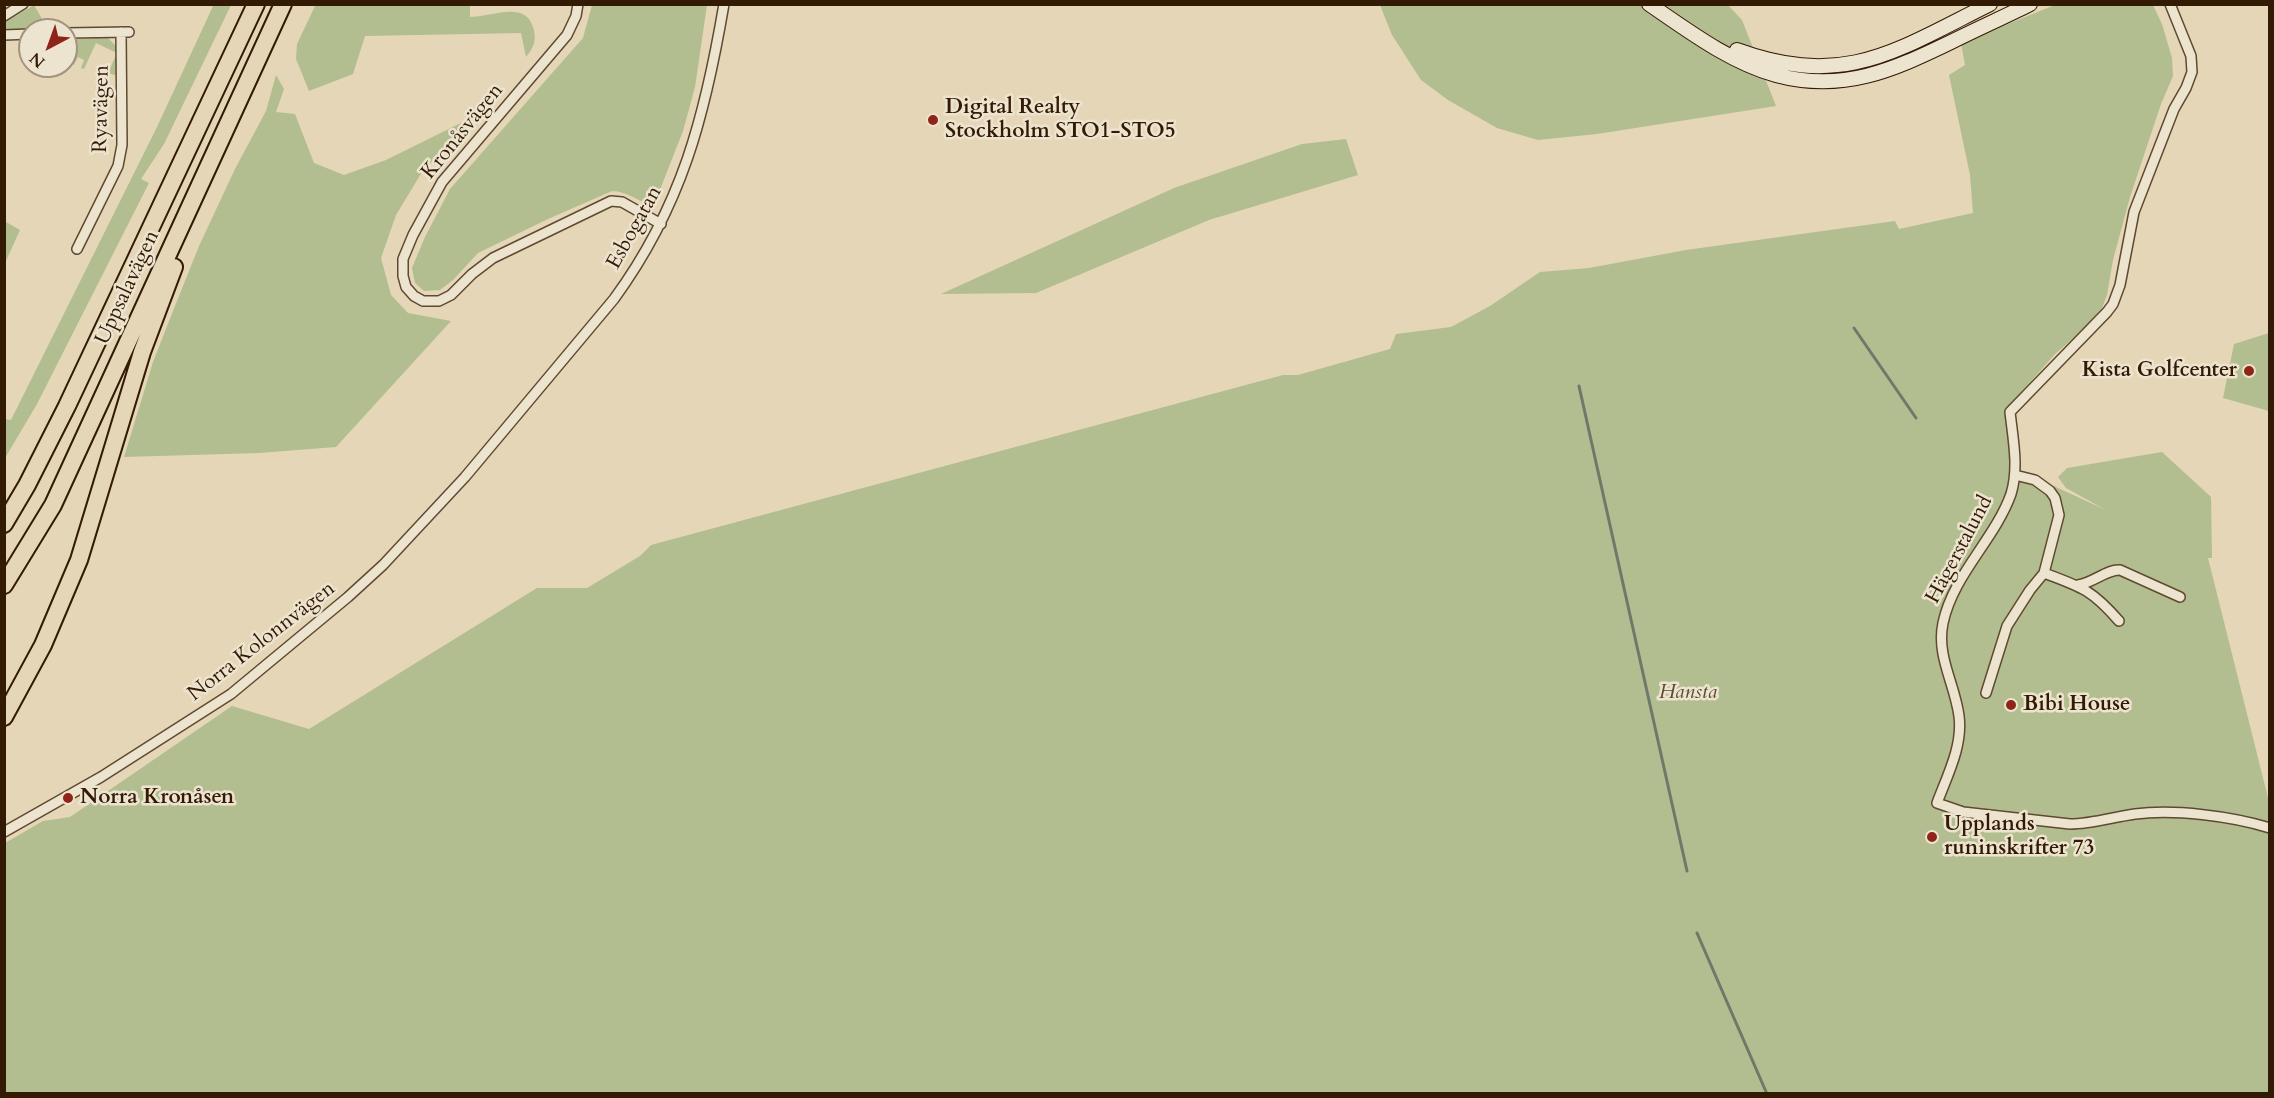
<!DOCTYPE html>
<html>
<head>
<meta charset="utf-8">
<style>
  body { margin:0 }
  #map { position:relative; width:2274px; height:1098px; overflow:hidden; background:#e4d6b6; font-family:Cardo,serif }
  canvas { display:block }
  .frame { position:absolute; inset:0; border:6px solid #331a04; pointer-events:none }
  .north { position:absolute; left:18px; top:18px; width:60px; height:60px; box-sizing:border-box; background:#ede4d0; border:2px solid #a3937e; border-radius:50%; rotate:221deg; font-size:16px; font-weight:700; line-height:24px; text-align:center; color:#331a04 }
  .north::after { content:''; display:block; margin:auto; width:21px; height:27px; background:#8f2418; clip-path:polygon(50% 0,100% 100%,50% 72%,0 100%) }
</style>
</head>
<body>
<div id="map">
<canvas width="2274" height="1098"></canvas>
<div class="frame"></div>
<div class="north">N</div>
</div>
<script>
const g = document.querySelector('canvas').getContext('2d');
g.lineJoin = 'round';
function paint(path, color) { g.fillStyle = color; g.fill(path, 'evenodd'); }
function stroke(path, color, width, dash) { g.strokeStyle = color; g.lineWidth = width; g.lineCap = dash ? 'butt' : 'round'; g.setLineDash(dash || []); g.stroke(path); }
function write(font, color, halo, rows, align = 'center') {
  g.font = font + ' Cardo,serif'; g.lineWidth = 5; g.setLineDash([]); g.textBaseline = 'middle'; g.strokeStyle = halo; g.fillStyle = color; for (const [text, x, y, turn = 0] of rows) {
    g.save(); g.translate(x, y); g.rotate((+turn || 0) * Math.PI / 180); g.textAlign = isNaN(turn) ? turn : align; if (halo) g.strokeText(text, 0, 0); g.fillText(text, 0, 0); g.restore();
  }
}
paint(new Path2D(`
  M214,4L231,5L164,144L141,179L149,183L37,404L5,458V419L11,420L157,127Z
  M316,4L470,5V17C491,17 525,0 533,27C537,40 534,47 526,57L521,33L365,36L353,74L309,91L296,59L297,44Z
  M34,5L48,29H5V22Z
  M592,5H707L695,87L683,131L654,205C639,203 628,191 612,191L548,219L478,253L453,280L440,290L424,291L415,283L412,268L425,237L450,189L583,38Z
  M1380,5H1728L1742,20L1776,106L1597,134L1538,140L1497,128L1448,100L1421,80L1392,35Z
  M2055,5H2153L2162,24L2172,58L2173,76L2161,104L2130,197L2113,260L2107,295L2102,308L2083,330L2055,354L2009,406L2018,435L2021,471L2106,510L2066,488L2058,477L2067,468L2162,452L2211,497L2212,558H2208L2269,802V1093H4L5,843L43,821L70,817L232,706L309,729L537,588H587L640,556L651,545L1283,375H1298L1390,349L1396,334L1451,327L1490,306L1540,272L1589,268L1686,250L1895,221L1899,229L1973,213L1970,175L1949,75L1965,65L1961,43Z
  M107,37L117,47V74L115,75L108,73L117,53L96,43L84,69L81,68L84,60L78,57L74,65L66,62V40Z
  M276,75L284,89L276,112L295,114L314,163L344,175L386,160L473,117L422,172L396,215L381,258L391,295L408,313L451,321L336,447L259,453L124,457L153,362L175,306L199,246L235,169L266,111Z
  M1346,139L1358,175L1209,220L1036,293L941,294L1174,188L1302,144Z
  M6,222L20,230L5,263L4,227Z
  M2269,333V411L2223,398L2234,344Z`), '#b2be8f');
stroke(new Path2D(`
  M1854,328L1916,418
  M1579,386L1687,871
  M1697,933L1767,1094`), '#6e796a', 3);
const minor = new Path2D(`
  M578,4L576,16L567,35L442,182L413,235L403,259V276L406,287L414,296L423,301H439L451,295L472,274L493,258L611,201L622,202L661,224
  M2170,4L2191,56L2192,72L2186,88L2174,109L2134,212L2120,285L2113,304L2107,312L2010,412C2013,439 2019,468 2011,494C1995,539 1953,575 1943,623C1936,656 1955,684 1959,716C1963,746 1947,776 1937,803L1963,812L2070,824C2092,824 2113,817 2135,814C2174,809 2231,816 2270,828
  M4,16L23,4
  M66,33L129,32
  M4,35L30,34
  M77,249L118,166L122,145L121,32
  M2044,573C2082,587 2092,590 2119,621
  M2078,585C2093,583 2107,569 2120,570L2180,597
  M1986,693L2007,626L2030,590L2044,573L2059,515L2055,498L2050,491L2035,480L2015,475
  M4,832L101,777L231,694L348,597L383,565L465,477L614,299C682,206 705,116 724,4`);
const secondary = new Path2D(`
  M1649,4C1687,30 1731,63 1776,75C1843,93 1893,70 1951,42C1977,29 2004,17 2030,4
  M1737,50C1845,89 1895,51 1990,4`);
const motorway = new Path2D(`
  M4,524L27,485L67,406L256,4
  M4,585L53,505L283,4
  M4,717L43,645L79,560L142,352L174,267`);
stroke(minor, '#5f4930', 12);
stroke(secondary, '#331a04', 16);
stroke(motorway, '#331a04', 20);
stroke(minor, '#ede4d0', 9);
stroke(secondary, '#ede4d0', 14);
stroke(motorway, '#e4d6b6', 16);
for (const [x, y, r, color] of [
  [933,120,6,"#8f2418"],
  [2249,371,6,"#8f2418"],
  [2011,705,6,"#8f2418"],
  [68,798,6,"#8f2418"],
  [1932,837,6,"#8f2418"]
]) { const dot = new Path2D(); dot.arc(x, y, r, 0, 2 * Math.PI); g.fillStyle = color; g.fill(dot); stroke(dot, '#ede4d0', 2); }
write('bold 21px', '#331a04', '#ede4d0', [
  ["Digital Realty",945,108],
  ["Stockholm STO1-STO5",945,132],
  ["Kista Golfcenter",2237,371,"right"],
  ["Bibi House",2023,705],
  ["Norra Kronåsen",80,798],
  ["Upplands",1944,825],
  ["runinskrifter 73",1944,849]
], 'left');
write('21px', '#331a04', '#ede4d0', [
  ["Ryavägen",102,109,-89],
  ["Kronåsvägen",463,132,-51],
  ["Esbogatan",635,228,-61],
  ["Uppsalavägen",128,288,-65],
  ["Hägerstalund",1960,550,-62],
  ["Norra Kolonnvägen",262,642,-38]
]);
write('italic 21px', '#594b2e', '#ede4d0', [
  ["Hansta",1688,693]
]);
</script>
</body>
</html>
